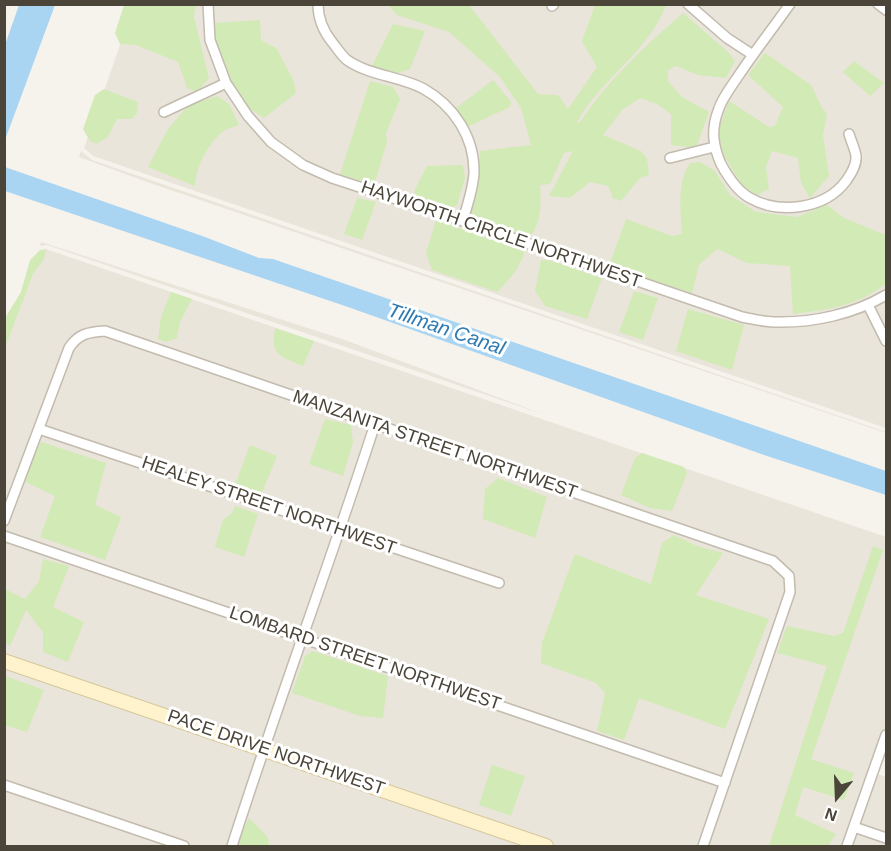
<!DOCTYPE html>
<html>
<head>
<meta charset="utf-8">
<style>
  body { margin:0 }
  #map { position:relative; width:891px; height:851px; overflow:hidden; background:#f6f3ec; font-family:Arial,sans-serif }
  canvas { display:block }
  .frame { position:absolute; inset:0; border:6px solid #4b4439; pointer-events:none }
  .north { position:absolute; left:807px; top:767px; width:60px; height:60px; -webkit-text-stroke:4px #fff; paint-order:stroke; rotate:199deg; font-size:16px; font-weight:700; line-height:24px; text-align:center; color:#4b4439 }
  .north::after { content:''; display:block; margin:auto; width:21px; height:27px; background:#4b4439; clip-path:polygon(50% 0,100% 100%,50% 72%,0 100%) }
</style>
</head>
<body>
<div id="map">
<canvas width="891" height="851"></canvas>
<div class="frame"></div>
<div class="north">N</div>
</div>
<script>
const g = document.querySelector('canvas').getContext('2d');
g.lineJoin = 'round';
function paint(path, color) { g.fillStyle = color; g.fill(path, 'evenodd'); }
function stroke(path, color, width, dash) { g.strokeStyle = color; g.lineWidth = width; g.lineCap = dash ? 'butt' : 'round'; g.setLineDash(dash || []); g.stroke(path); }
function write(font, color, halo, rows, align = 'center') {
  g.font = font + ' Arial,sans-serif'; g.lineWidth = 6; g.setLineDash([]); g.textBaseline = 'middle'; g.strokeStyle = halo; g.fillStyle = color; for (const [text, x, y, turn = 0] of rows) {
    g.save(); g.translate(x, y); g.rotate((+turn || 0) * Math.PI / 180); g.textAlign = isNaN(turn) ? turn : align; if (halo) g.strokeText(text, 0, 0); g.fillText(text, 0, 0); g.restore();
  }
}
paint(new Path2D(`
  M134,5H886V428L93,156L84,148Z
  M81,151L92,160L886,432V433L147,182L79,157Z
  M41,242L345,340L548,416L47,245L40,246Z
  M46,249L886,537V735L874,773L886,777V846H5L4,348L35,268Z`), '#eae5da');
paint(new Path2D(`
  M124,5H196L194,17L209,78L197,92L187,88L178,62L136,45L120,44L115,33Z
  M388,5H469L538,94L558,95L568,109L597,67L582,41L595,5H666C649,51 600,80 577,122H580C608,80 645,46 683,13L728,52L735,61L726,78L698,75L676,66L668,70V81L682,97L709,112L696,148L671,145V114L657,104L640,98L622,110L603,135L641,151L647,159L649,175L640,178L621,201L613,198L608,186L590,182L570,198L549,196L573,151L564,153L550,184L540,185C541,201 542,225 529,237L503,229L471,216L478,186L480,151L531,145L521,108L500,77L449,32L397,15Z
  M260,20L261,40L276,48L293,79L296,93L264,118L247,107L226,73L214,37L215,23Z
  M393,24L425,31L410,69L397,73L372,66Z
  M765,53L811,85L821,106L827,114L823,135L829,176L810,198L801,183L798,158L772,151L766,167L769,189L757,195L742,186L723,153L718,131L729,101L769,127L775,126L783,107L748,75Z
  M854,61L884,83L870,96L843,72Z
  M493,80L511,102L510,107L467,127L456,108Z
  M370,81L393,87L400,99L386,133L387,142L374,185L340,174Z
  M104,89L138,102L137,113L132,119H117L107,138L96,144L90,141L83,129L95,95Z
  M217,96L229,104L239,125C234,127 228,128 225,130C209,141 195,168 195,186L148,167L168,129L189,105Z
  M700,162L715,171L730,195L756,212L797,217L827,205L844,218L886,235V283C860,306 826,310 793,314L790,266L747,263L717,249L699,265L692,293L609,266L626,219L672,236L682,234C681,210 676,185 690,163Z
  M463,165L465,178L457,205L449,210L414,201L415,189L427,166Z
  M357,198L376,202L362,240L344,234Z
  M436,220L525,251C520,268 510,279 497,292L432,270L426,253Z
  M46,249L44,259L33,274L5,348V318L21,292L30,260L40,250Z
  M541,260H549L602,278L587,319L545,306L535,291Z
  M634,291L658,298L643,340L619,332Z
  M171,292L192,299L180,322L177,338L166,342L158,339L161,317Z
  M688,309L744,325L732,370L676,351Z
  M275,328L314,341L303,366C280,356 270,356 275,328Z
  M325,419L351,425L353,442L343,476L309,464Z
  M41,442L106,463L95,505L121,517L105,560L40,537L55,496L26,482L28,467Z
  M250,445L277,456L261,495L235,485Z
  M642,453L684,467L687,473L672,511L650,508L621,495L635,458Z
  M498,478L547,497L535,538L483,519L485,489Z
  M235,506L258,514L244,557L215,547L223,520L232,513Z
  M674,535L697,546L723,553L696,595L769,619L725,729L639,698L624,740L597,731L605,693L596,683L541,663L542,643L575,554L651,584L662,543Z
  M873,546L883,550L811,759L854,773L844,800L803,787L795,815L836,834L828,846H769L827,666L777,653L787,626L834,636L843,633Z
  M43,559L69,566L53,607L84,622L68,662L43,652V632L26,610L10,646L5,643V589L25,599L39,581Z
  M313,651L388,676L383,718L360,716L292,693L305,656Z
  M5,676L44,690L27,732L5,725Z
  M492,765L525,776L511,816L479,805Z
  M249,818L268,837L269,846H236Z`), '#d2eab5');
paint(new Path2D(`
  M19,5H55L5,140V45Z
  M5,167L205,237L259,258L273,259L886,471V495L764,455L348,307L5,191Z`), '#a9d4f2');
const street = new Path2D(`
  M208,4L210,40L226,83L248,116L271,142L303,165L332,178L463,221L742,317C753,319 764,322 775,322C813,323 854,314 886,295
  M318,4C318,18 324,32 332,42C337,48 341,55 347,60C370,76 400,76 424,89C454,106 474,137 474,171C474,187 467,205 463,221
  M688,4L727,38L753,55
  M790,4C773,28 755,51 739,75C731,87 722,98 718,111C711,130 713,146 721,164C728,177 737,191 750,198C780,215 825,209 846,181C851,174 857,165 856,156C855,149 851,141 849,134
  M878,4L886,10
  M552,6L554,4
  M164,112L226,83
  M670,158L714,147
  M868,305L886,341
  M39,429L499,583
  M4,521L69,348C78,334 88,332 105,331L773,561L789,576L790,592L703,846
  M4,536L725,783
  M4,785L184,846
  M854,827L886,838
  M232,846C277,705 329,566 375,424
  M847,846L886,735`);
const secondary = new Path2D(`
  M4,661L546,846`);
stroke(street, '#c2bbae', 12);
stroke(secondary, '#d6c79b', 16);
stroke(street, '#fff', 9);
stroke(secondary, '#fff3cd', 14);
write('18px', '#4b4439', '#fff', [
  ["HAYWORTH CIRCLE NORTHWEST",501,235,19],
  ["MANZANITA STREET NORTHWEST",435,445,19],
  ["HEALEY STREET NORTHWEST",269,506,19],
  ["LOMBARD STREET NORTHWEST",365,659,19],
  ["PACE DRIVE NORTHWEST",276,753,19]
]);
write('italic 20px', '#2e7ab2', '#fff', [
  ["Tillman Canal",446,330,19]
]);
</script>
</body>
</html>
